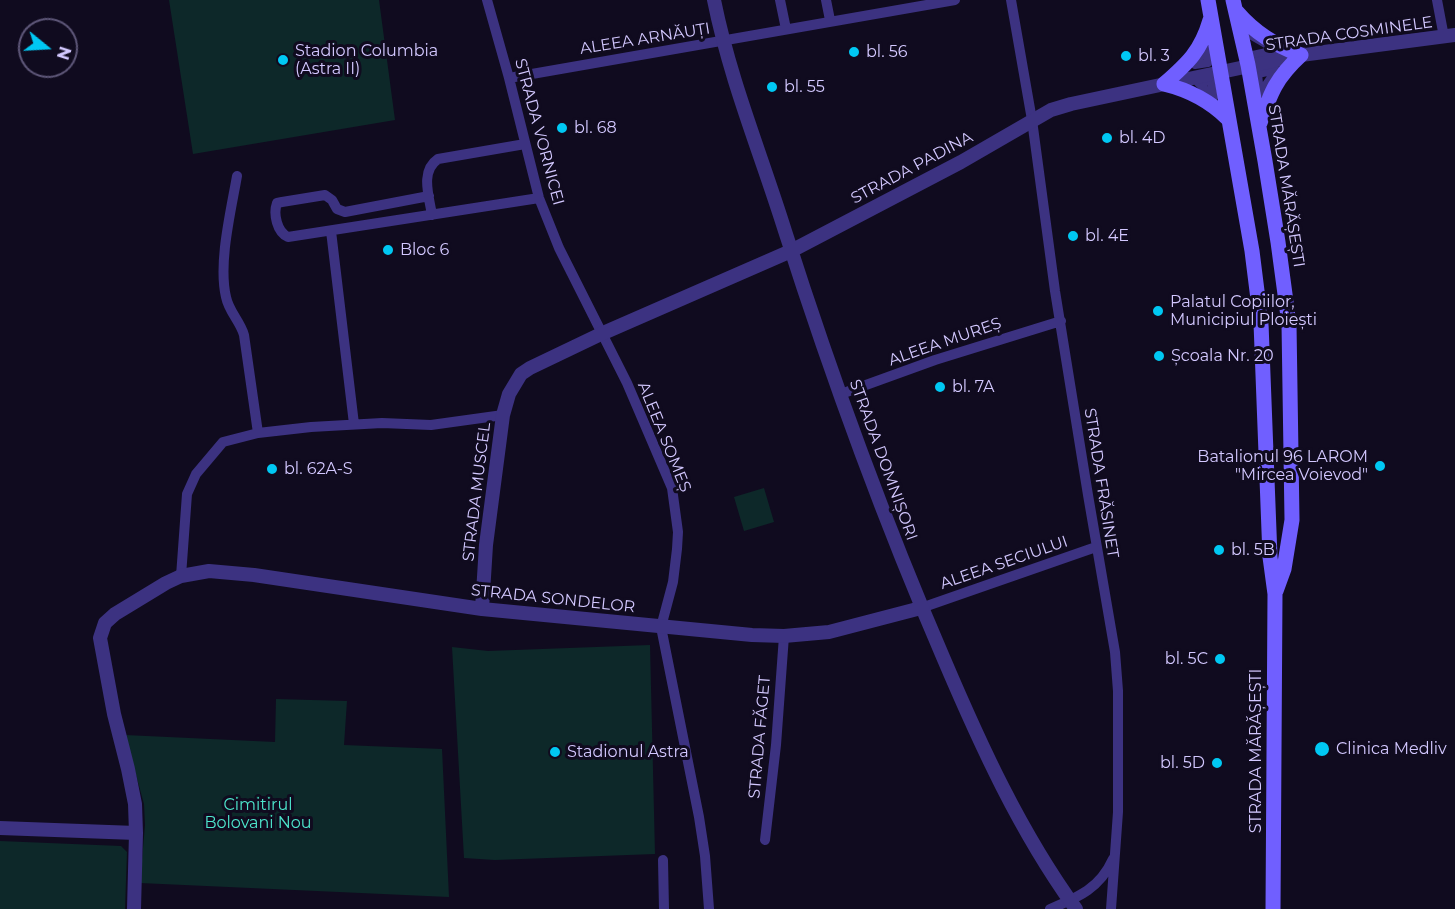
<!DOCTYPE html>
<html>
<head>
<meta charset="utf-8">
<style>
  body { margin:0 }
  #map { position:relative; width:1455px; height:909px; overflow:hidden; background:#100b1f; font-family:Montserrat,sans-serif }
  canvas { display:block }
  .north { position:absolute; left:18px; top:18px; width:60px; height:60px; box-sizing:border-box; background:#100b1f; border:2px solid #5e5779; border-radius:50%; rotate:108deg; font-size:16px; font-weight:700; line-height:24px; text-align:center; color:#d3c8ff }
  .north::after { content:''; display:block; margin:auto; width:21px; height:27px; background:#00c8f3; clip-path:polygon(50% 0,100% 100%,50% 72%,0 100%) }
</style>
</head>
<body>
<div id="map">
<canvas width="1455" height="909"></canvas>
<div class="north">N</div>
</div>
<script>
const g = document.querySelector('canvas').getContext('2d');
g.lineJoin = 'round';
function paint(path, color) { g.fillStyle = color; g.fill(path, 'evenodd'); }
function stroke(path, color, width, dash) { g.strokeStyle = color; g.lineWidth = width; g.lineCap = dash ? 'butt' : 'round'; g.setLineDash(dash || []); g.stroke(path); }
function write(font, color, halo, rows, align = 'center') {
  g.font = font + ' Montserrat,sans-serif'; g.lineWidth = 6; g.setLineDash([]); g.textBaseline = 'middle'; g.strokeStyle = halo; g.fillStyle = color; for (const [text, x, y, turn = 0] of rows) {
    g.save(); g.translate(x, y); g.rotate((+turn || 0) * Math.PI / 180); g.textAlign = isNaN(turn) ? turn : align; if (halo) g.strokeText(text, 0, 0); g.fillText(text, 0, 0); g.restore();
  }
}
paint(new Path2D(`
  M169,0H379L395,120L193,154Z
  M764,488L774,522L744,531L734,497Z
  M650,645L655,854L495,860L464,858L452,647L488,651Z
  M276,699L347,701L344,745L442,749L449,897L140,883L145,825L144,804L125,735L275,742Z
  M0,841L121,846L127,852L125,909H0Z`), '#0d2829');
stroke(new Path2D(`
  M1245,32L1276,50L1248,56Z
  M1206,48L1208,63L1195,65Z
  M1276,70L1260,93L1258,74Z
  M1211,81L1214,97L1198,83Z`), '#3c3281', 8);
stroke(new Path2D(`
  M487,0L509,78L539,198L559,248L627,383L672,488L678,532L677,549L673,582L661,627L699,817L705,856L709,909
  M780,0L786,29
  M826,0L830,20
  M1011,0L1032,120L1055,291L1088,495L1115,652L1118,691V812L1111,909
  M1437,0L1444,37
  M509,78L955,0
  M237,176C231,211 218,263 226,297C229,312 240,321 244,335L258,433
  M429,196L345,212L337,209L332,200L325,195L282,202L277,203C273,214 277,232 288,237L539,198
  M432,215C429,196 420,171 438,159L525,144
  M331,231L354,424
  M841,394L935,360L1061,321
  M181,576L187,494L196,474L223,442L258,433L311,427L382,423L431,425L503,415
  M921,608L1096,547
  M765,840L776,745L784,636
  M663,860L664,909
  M1050,909C1079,897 1100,888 1113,859`), '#3c3281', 10);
stroke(new Path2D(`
  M714,0C730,80 761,154 785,231C831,375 883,518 943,657C980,744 1020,832 1076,909
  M482,609L486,545L503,415L509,394L521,374L530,368L601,334L791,251L961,162L1051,110L1071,104L1301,55L1455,35
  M0,828L136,833
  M134,909L136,833L135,804L128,769L114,714L100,638L105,623L115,614L166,583L181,576L209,571L254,575L482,609L752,635L784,636L829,632L921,608`), '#3c3281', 14);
stroke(new Path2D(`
  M1208,0L1252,251L1261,323L1270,557L1275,594L1273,909
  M1233,0L1248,65L1265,161L1278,242L1289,324L1292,520L1284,569L1276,591
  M1237,12C1255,33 1275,45 1301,55C1276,78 1271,92 1260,123
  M1164,84C1188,63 1201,51 1210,20
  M1164,84C1189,90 1210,101 1228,119`), '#705fff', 15);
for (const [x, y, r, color] of [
  [854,52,6,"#00c8f3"],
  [1126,56,6,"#00c8f3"],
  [283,60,6,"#00c8f3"],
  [772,87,6,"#00c8f3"],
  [562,128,6,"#00c8f3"],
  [1107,138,6,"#00c8f3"],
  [1073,236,6,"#00c8f3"],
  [388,250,6,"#00c8f3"],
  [1158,311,6,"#00c8f3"],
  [1159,356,6,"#00c8f3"],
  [940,387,6,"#00c8f3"],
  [1380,466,6,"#00c8f3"],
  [272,469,6,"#00c8f3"],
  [1219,550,6,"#00c8f3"],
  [1220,659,6,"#00c8f3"],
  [1322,749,8,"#00c8f3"],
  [555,752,6,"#00c8f3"],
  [1217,763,6,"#00c8f3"]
]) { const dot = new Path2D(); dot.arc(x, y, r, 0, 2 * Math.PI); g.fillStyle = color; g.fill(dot); stroke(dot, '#100b1f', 2); }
write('16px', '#d3c8ff', '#100b1f', [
  ["STRADA COSMINELE",1349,34,-8],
  ["ALEEA ARNĂUȚI",645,39,-9],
  ["STRADA VORNICEI",539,132,75],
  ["STRADA PADINA",912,168,-28],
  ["STRADA MĂRĂȘEȘTI",1286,186,81],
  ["ALEEA MUREȘ",945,342,-19],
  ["ALEEA SOMEȘ",664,437,68],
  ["STRADA DOMNIȘORI",883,460,70],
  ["STRADA FRĂSINET",1101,483,81],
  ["STRADA MUSCEL",477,492,-83],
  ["ALEEA SECIULUI",1004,563,-19],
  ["STRADA SONDELOR",553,599,6],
  ["STRADA FĂGET",760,737,-85],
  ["STRADA MĂRĂȘEȘTI",1256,751,-90]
]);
write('16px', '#d3c8ff', '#100b1f', [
  ["Stadion Columbia",295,51],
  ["(Astra II)",295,69],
  ["bl. 56",866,52],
  ["bl. 3",1138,56],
  ["bl. 55",784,87],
  ["bl. 68",574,128],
  ["bl. 4D",1119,138],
  ["bl. 4E",1085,236],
  ["Bloc 6",400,250],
  ["Palatul Copiilor,",1170,302],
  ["Municipiul Ploiești",1170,320],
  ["Școala Nr. 20",1171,356],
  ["bl. 7A",952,387],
  ["Batalionul 96 LAROM",1368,457,"right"],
  ["\"Mircea Voievod\"",1368,475,"right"],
  ["bl. 62A-S",284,469],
  ["bl. 5B",1231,550],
  ["bl. 5C",1208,659,"right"],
  ["Clinica Medliv",1336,749],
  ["Stadionul Astra",567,752],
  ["bl. 5D",1205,763,"right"]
], 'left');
write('16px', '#4de6cc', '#100b1f', [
  ["Cimitirul",258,805],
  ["Bolovani Nou",258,823]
]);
</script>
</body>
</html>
